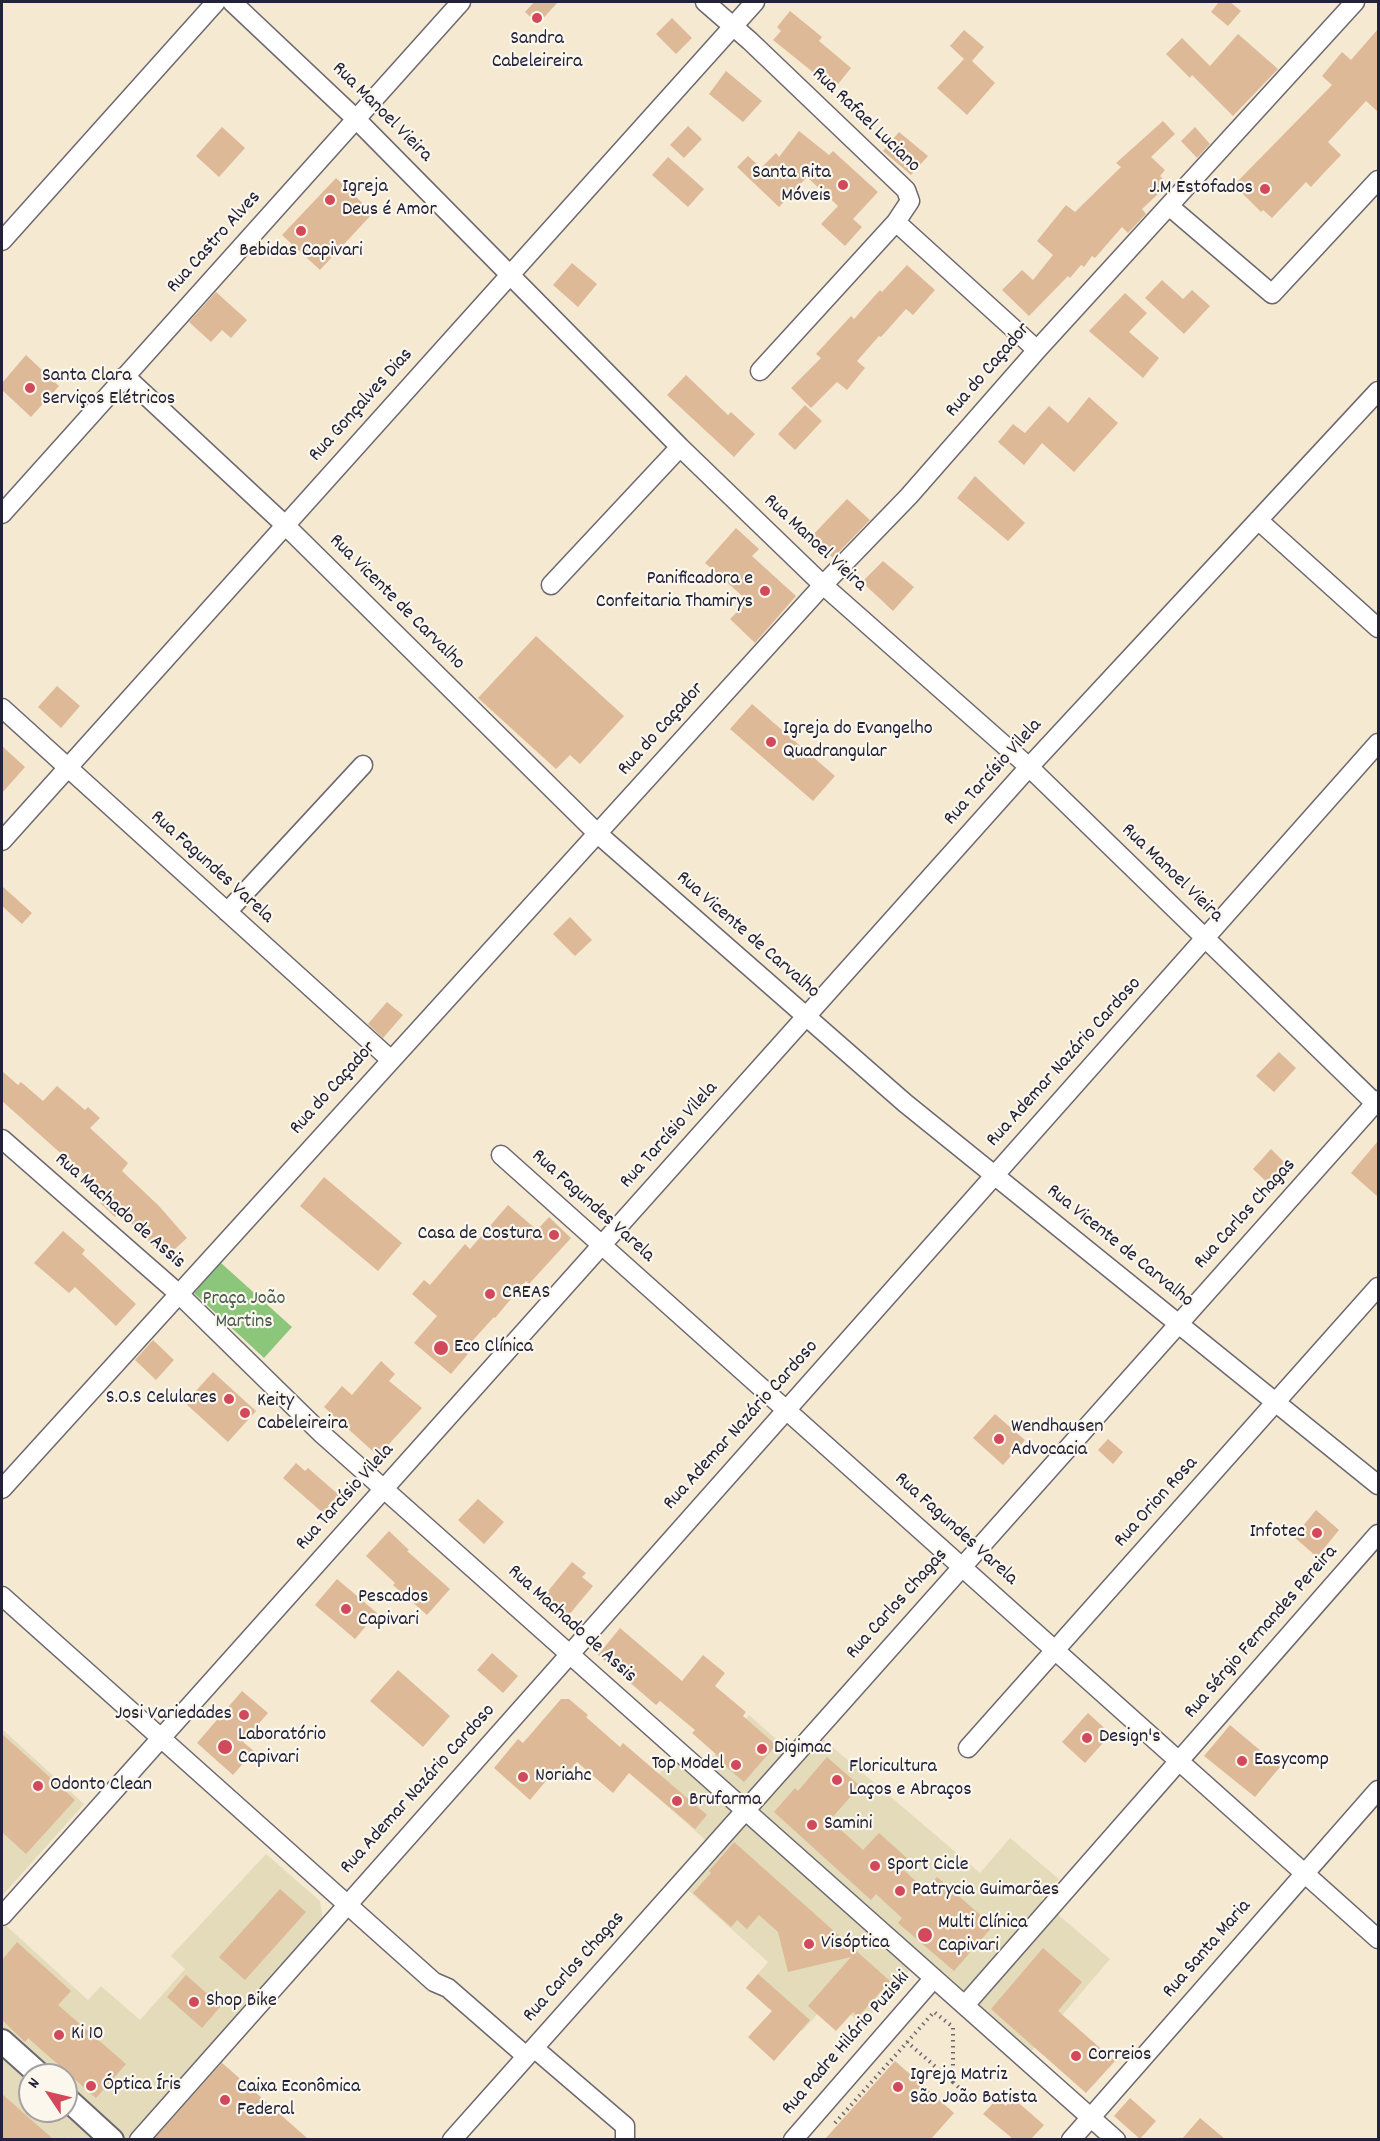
<!DOCTYPE html>
<html>
<head>
<meta charset="utf-8">
<style>
  body { margin:0 }
  #map { position:relative; width:1380px; height:2141px; overflow:hidden; background:#f6e9d2; font-family:Dekko,sans-serif }
  canvas { display:block }
  .frame { position:absolute; inset:0; border:3px solid #22223b; pointer-events:none }
  .north { position:absolute; left:18px; top:2063px; width:60px; height:60px; box-sizing:border-box; background:#fbf7ec; border:2px solid #a4a2a5; border-radius:50%; rotate:305deg; font-size:16px; font-weight:700; line-height:24px; text-align:center; color:#22223b }
  .north::after { content:''; display:block; margin:auto; width:21px; height:27px; background:#d1495b; clip-path:polygon(50% 0,100% 100%,50% 72%,0 100%) }
</style>
</head>
<body>
<div id="map">
<canvas width="1380" height="2141"></canvas>
<div class="frame"></div>
<div class="north">N</div>
</div>
<script>
const g = document.querySelector('canvas').getContext('2d');
g.lineJoin = 'round';
function paint(path, color) { g.fillStyle = color; g.fill(path, 'evenodd'); }
function stroke(path, color, width, dash) { g.strokeStyle = color; g.lineWidth = width; g.lineCap = dash ? 'butt' : 'round'; g.setLineDash(dash || []); g.stroke(path); }
function write(font, color, halo, rows, align = 'center') {
  g.font = font + ' Dekko,sans-serif'; g.lineWidth = 4.5; g.setLineDash([]); g.textBaseline = 'middle'; g.strokeStyle = halo; g.fillStyle = color; for (const [text, x, y, turn = 0] of rows) {
    g.save(); g.translate(x, y); g.rotate((+turn || 0) * Math.PI / 180); g.textAlign = isNaN(turn) ? turn : align; if (halo) g.strokeText(text, 0, 0); g.fillText(text, 0, 0); g.restore();
  }
}
paint(new Path2D(`
  M749,1715L802,1762L823,1739L980,1873L1010,1838L1059,1879L1041,1900L1110,1959L1029,2054L921,1957L862,2025L832,1998L802,2031L773,2005L769,2009L746,1988L768,1962L687,1889L719,1852L647,1788L672,1759L695,1777Z
  M2,1729L84,1804L2,1896Z
  M266,1854L320,1901L323,1920L208,2050L308,2139L70,2140L67,2137L65,2140L2,2139V1922L88,2000L101,1986L140,2020L185,1969L171,1956ZM30,2075H66V2111H30Z`), '#e3dbba');
paint(new Path2D(`
  M221,1263L292,1327L264,1358L194,1293Z`), '#8cc67b');
paint(new Path2D(`
  M534,2H558L538,24L525,12Z
  M1219,2H1230L1241,11L1228,26L1211,12Z
  M790,11L822,37L819,41L851,68L834,89L773,40L781,31L777,27Z
  M672,18L692,38L676,54L656,34Z
  M1378,29V112L1366,101L1328,142L1341,155L1321,176L1311,187L1306,182L1272,218L1263,210L1261,212L1234,185L1332,85L1322,76L1342,52L1351,60Z
  M964,30L984,47L972,61L995,83L967,115L937,88L964,59L950,46Z
  M1238,34L1278,69L1233,116L1192,75L1190,78L1166,54L1182,38L1210,66Z
  M726,71L762,101L743,122L709,94Z
  M1163,121L1175,134L1151,157L1165,170L1160,176L1166,182L1155,192L1158,194L1142,209L1146,214L1128,233L1122,227L1095,258L1092,256L1084,267L1081,265L1070,278L1068,276L1029,316L1002,290L1022,270L1033,280L1053,255L1037,241L1066,205L1075,212L1121,167L1116,163Z
  M688,126L702,139L684,158L670,145Z
  M222,127L245,148L219,177L196,156Z
  M1195,127L1210,144L1197,158L1181,141Z
  M799,131L829,155L833,151L878,192L853,219L862,227L845,246L821,224L838,206L807,177L779,207L737,167L748,156L761,168L776,153L779,157Z
  M899,132L928,156L911,175L883,151Z
  M668,157L704,189L688,207L652,175Z
  M336,178L373,213L320,270L282,235Z
  M572,263L597,284L578,307L553,285Z
  M907,265L935,290L913,315L906,309L881,337L879,336L857,361L865,368L847,390L837,382L811,408L791,388L821,358L816,354L851,316L854,319L880,290L882,292Z
  M1162,280L1183,299L1192,290L1210,306L1184,334L1145,298Z
  M216,292L247,320L231,338L222,330L211,342L189,322Z
  M1125,293L1147,313L1129,332L1159,358L1143,378L1089,331Z
  M26,355L59,386L31,417L2,390V383Z
  M686,375L728,415L731,412L755,434L734,457L667,395Z
  M1089,397L1118,423L1074,472L1042,443L1024,465L998,442L1013,424L1025,433L1049,406L1068,423Z
  M805,405L822,421L795,450L778,434Z
  M975,476L1025,523L1008,541L957,498Z
  M847,499L870,520L833,558L811,537Z
  M736,528L759,549L752,556L796,596L755,643L730,619L748,601L705,563Z
  M883,561L914,587L893,611L862,582Z
  M536,636L624,716L580,764L570,755L556,769L478,698Z
  M57,686L80,706L61,728L38,707Z
  M752,704L835,776L813,801L730,729Z
  M2,746L25,767L2,793Z
  M2,886L32,913L22,924L2,906Z
  M570,917L592,940L575,956L553,934Z
  M387,1002L403,1015L383,1038L368,1024Z
  M1279,1052L1296,1068L1274,1092L1256,1076Z
  M2,1071L18,1085L21,1082L43,1101L57,1086L85,1110L88,1107L100,1118L90,1128L128,1163L122,1171L159,1206L187,1238L165,1258L120,1212L115,1217L100,1203L105,1197L82,1176L84,1174L2,1101Z
  M1378,1141V1197L1351,1173Z
  M1271,1149L1289,1167L1271,1186L1253,1169Z
  M324,1177L402,1243L378,1271L300,1206Z
  M508,1205L537,1230L549,1217L571,1238L529,1284L526,1281L495,1318L494,1317L464,1350L468,1354L451,1374L414,1343L437,1316L412,1294L424,1280L430,1285L465,1244L470,1249Z
  M63,1231L85,1250L82,1254L136,1304L116,1326L75,1287L69,1293L34,1263Z
  M153,1340L174,1360L156,1380L135,1360Z
  M381,1361L395,1374L389,1381L422,1408L378,1456L324,1407L342,1386L352,1395Z
  M213,1372L256,1411L228,1442L185,1403Z
  M995,1414L1025,1440L1003,1465L973,1438Z
  M1108,1439L1123,1452L1113,1464L1098,1450Z
  M296,1463L305,1471L308,1468L339,1495L323,1513L283,1478Z
  M478,1499L504,1522L484,1544L458,1520Z
  M1316,1510L1339,1530L1317,1557L1294,1537Z
  M389,1531L409,1550L407,1551L450,1589L427,1615L393,1585L395,1583L366,1556Z
  M572,1562L586,1573L582,1577L593,1586L568,1616L559,1609L554,1615L539,1602Z
  M337,1579L377,1613L355,1639L315,1605Z
  M620,1628L682,1681L703,1655L725,1673L715,1686L746,1712L743,1716L776,1745L744,1782L716,1758L718,1756L692,1733L695,1730L660,1701L656,1705L598,1655Z
  M492,1653L518,1676L503,1693L477,1670Z
  M398,1670L450,1716L423,1747L370,1701Z
  M242,1691L268,1713L243,1742L254,1751L233,1775L197,1743Z
  M561,1699H569L588,1715L586,1717L620,1747L623,1743L707,1815L695,1829L629,1773L613,1793L577,1762L565,1776L556,1769L530,1800L494,1768L518,1739L523,1743Z
  M1088,1713L1111,1734L1085,1763L1062,1742Z
  M1230,1725L1280,1767L1255,1797L1204,1756Z
  M2,1734L75,1800L26,1854L2,1832Z
  M827,1757L860,1786L830,1820L863,1850L879,1833L908,1859L900,1867L926,1890L937,1877L993,1926L954,1971L898,1923L902,1918L876,1894L871,1900L774,1812L795,1788L798,1791Z
  M734,1842L890,1981L858,2017L853,2012L836,2031L808,2006L851,1957L788,1972L778,1932L759,1915L747,1929L737,1920L731,1927L693,1893L711,1873L709,1871Z
  M280,1889L306,1912L245,1980L219,1957Z
  M17,1942L71,1991L58,2005L126,2064L96,2098L28,2038L25,2042L2,2020V1960Z
  M1043,1948L1082,1982L1058,2011L1115,2061L1086,2093L991,2009Z
  M758,1974L810,2020L774,2061L748,2037L772,2011L746,1988Z
  M186,1975L221,2006L202,2028L167,1997Z
  M895,2061L954,2113L931,2139H825Z
  M222,2063L308,2139H154Z
  M2,2094L53,2139H2Z
  M1013,2098L1044,2125L1031,2139H1013L983,2114L997,2099L1006,2106Z
  M1130,2098L1156,2121L1140,2139L1114,2116Z
  M1200,2118L1225,2139H1182Z`), '#ddb997');
const minor = new Path2D(`
  M232,2L356,119L680,447L823,585L1029,767L1378,1106
  M705,2L750,41L906,190L910,201L896,222L1037,350
  M1169,206L1272,294L1378,180
  M2,241L216,2
  M760,371L896,222
  M125,376L285,525L598,834L905,1103L1378,1485
  M2,514L461,2
  M1258,520L1378,628
  M551,585L680,447
  M2,708L391,1060
  M2,841L755,2
  M227,912L363,765
  M2,1139L179,1294L322,1434L1116,2140
  M501,1155L1378,1939
  M2,1489L823,585L909,496L1037,350L1355,2
  M2,1596L434,1982L448,1988L526,2056
  M968,1748L1378,1287
  M2,1916L1029,767L1378,391
  M965,2005L1378,1534
  M534,2048L625,2126V2140
  M139,2140L1378,743
  M452,2140L1378,1100
  M793,2140L934,1978
  M1071,2140L1378,1790`);
const tertiary = new Path2D(`
  M2,2041L40,2075
  M66,2098L112,2140`);
stroke(minor, '#6c6870', 21);
stroke(tertiary, '#6c6870', 26);
stroke(new Path2D(`
  M953,2082L971,2099
  M835,2123L934,2012L953,2027V2082L907,2042`), '#6c6870', 4, [1.5, 4.5]);
stroke(minor, '#fff', 18);
stroke(tertiary, '#fff', 22);
for (const [x, y, r, color] of [
  [537,18,6,"#d1495b"],
  [843,185,6,"#d1495b"],
  [1265,189,6,"#d1495b"],
  [330,200,6,"#d1495b"],
  [301,231,6,"#d1495b"],
  [30,388,6,"#d1495b"],
  [765,591,6,"#d1495b"],
  [771,742,6,"#d1495b"],
  [554,1235,6,"#d1495b"],
  [490,1294,6,"#d1495b"],
  [441,1348,8,"#d1495b"],
  [229,1399,6,"#d1495b"],
  [245,1413,6,"#d1495b"],
  [999,1439,6,"#d1495b"],
  [1317,1533,6,"#d1495b"],
  [346,1609,6,"#d1495b"],
  [244,1715,6,"#d1495b"],
  [1087,1738,6,"#d1495b"],
  [225,1747,8,"#d1495b"],
  [762,1749,6,"#d1495b"],
  [1242,1761,6,"#d1495b"],
  [736,1765,6,"#d1495b"],
  [523,1777,6,"#d1495b"],
  [837,1780,6,"#d1495b"],
  [38,1786,6,"#d1495b"],
  [677,1801,6,"#d1495b"],
  [812,1825,6,"#d1495b"],
  [875,1866,6,"#d1495b"],
  [900,1891,6,"#d1495b"],
  [925,1935,8,"#d1495b"],
  [809,1944,6,"#d1495b"],
  [194,2002,6,"#d1495b"],
  [59,2035,6,"#d1495b"],
  [1076,2056,6,"#d1495b"],
  [91,2086,6,"#d1495b"],
  [898,2087,6,"#d1495b"],
  [225,2100,6,"#d1495b"]
]) { const dot = new Path2D(); dot.arc(x, y, r, 0, 2 * Math.PI); g.fillStyle = color; g.fill(dot); stroke(dot, '#fbf7ec', 2); }
write('20px', '#22223b', '#fbf7ec', [
  ["Sandra",537,40,"center"],
  ["Cabeleireira",537,63,"center"],
  ["Santa Rita",831,174,"right"],
  ["Móveis",831,197,"right"],
  ["Igreja",342,188],
  ["Deus é Amor",342,211],
  ["J.M Estofados",1253,189,"right"],
  ["Bebidas Capivari",301,252,"center"],
  ["Santa Clara",42,377],
  ["Serviços Elétricos",42,400],
  ["Panificadora e",753,580,"right"],
  ["Confeitaria Thamirys",753,603,"right"],
  ["Igreja do Evangelho",783,730],
  ["Quadrangular",783,753],
  ["Casa de Costura",542,1235,"right"],
  ["CREAS",502,1294],
  ["Eco Clínica",454,1348],
  ["S.O.S Celulares",217,1399,"right"],
  ["Keity",257,1402],
  ["Cabeleireira",257,1425],
  ["Wendhausen",1011,1428],
  ["Advocacia",1011,1451],
  ["Infotec",1305,1533,"right"],
  ["Pescados",358,1598],
  ["Capivari",358,1621],
  ["Josi Variedades",232,1715,"right"],
  ["Laboratório",238,1736],
  ["Capivari",238,1759],
  ["Design's",1099,1738],
  ["Digimac",774,1749],
  ["Easycomp",1254,1761],
  ["Top Model",724,1765,"right"],
  ["Floricultura",849,1768],
  ["Laços e Abraços",849,1791],
  ["Noriahc",535,1777],
  ["Odonto Clean",50,1786],
  ["Brufarma",689,1801],
  ["Samini",824,1825],
  ["Sport Cicle",887,1866],
  ["Patrycia Guimarães",912,1891],
  ["Multi Clínica",938,1924],
  ["Capivari",938,1947],
  ["Visóptica",821,1944],
  ["Shop Bike",206,2002],
  ["Ki 10",71,2035],
  ["Correios",1088,2056],
  ["Igreja Matriz",910,2076],
  ["São João Batista",910,2099],
  ["Óptica Íris",103,2086],
  ["Caixa Econômica",237,2088],
  ["Federal",237,2111]
], 'left');
write('20px', '#22223b', '#fbf7ec', [
  ["Rua Manoel Vieira",381,113,45],
  ["Rua Rafael Luciano",865,121,44],
  ["Rua Castro Alves",215,243,-48],
  ["Rua do Caçador",989,371,-49],
  ["Rua Gonçalves Dias",362,406,-48],
  ["Rua Manoel Vieira",814,544,43],
  ["Rua Vicente de Carvalho",396,603,45],
  ["Rua do Caçador",662,730,-48],
  ["Rua Tarcísio Vilela",994,773,-48],
  ["Rua Fagundes Varela",211,868,42],
  ["Rua Manoel Vieira",1171,874,44],
  ["Rua Vicente de Carvalho",747,936,41],
  ["Rua Ademar Nazário Cardoso",1065,1063,-48],
  ["Rua do Caçador",334,1089,-48],
  ["Rua Tarcísio Vilela",670,1136,-48],
  ["Rua Fagundes Varela",592,1207,42],
  ["Rua Machado de Assis",119,1212,41],
  ["Rua Carlos Chagas",1246,1215,-48],
  ["Rua Vicente de Carvalho",1119,1247,39],
  ["Rua Ademar Nazário Cardoso",742,1426,-48],
  ["Rua Tarcísio Vilela",346,1498,-48],
  ["Rua Orion Rosa",1157,1503,-48],
  ["Rua Fagundes Varela",955,1530,42],
  ["Rua Carlos Chagas",898,1605,-48],
  ["Rua Machado de Assis",571,1625,42],
  ["Rua Sérgio Fernandes Pereira",1262,1633,-49],
  ["Rua Ademar Nazário Cardoso",419,1790,-48],
  ["Rua Santa Maria",1208,1950,-49],
  ["Rua Carlos Chagas",575,1968,-48],
  ["Rua Padre Hilário Puziski",847,2044,-49]
]);
write('20px', '#475b51', '#fbf7ec', [
  ["Praça João",244,1300],
  ["Martins",244,1323]
]);
</script>
</body>
</html>
